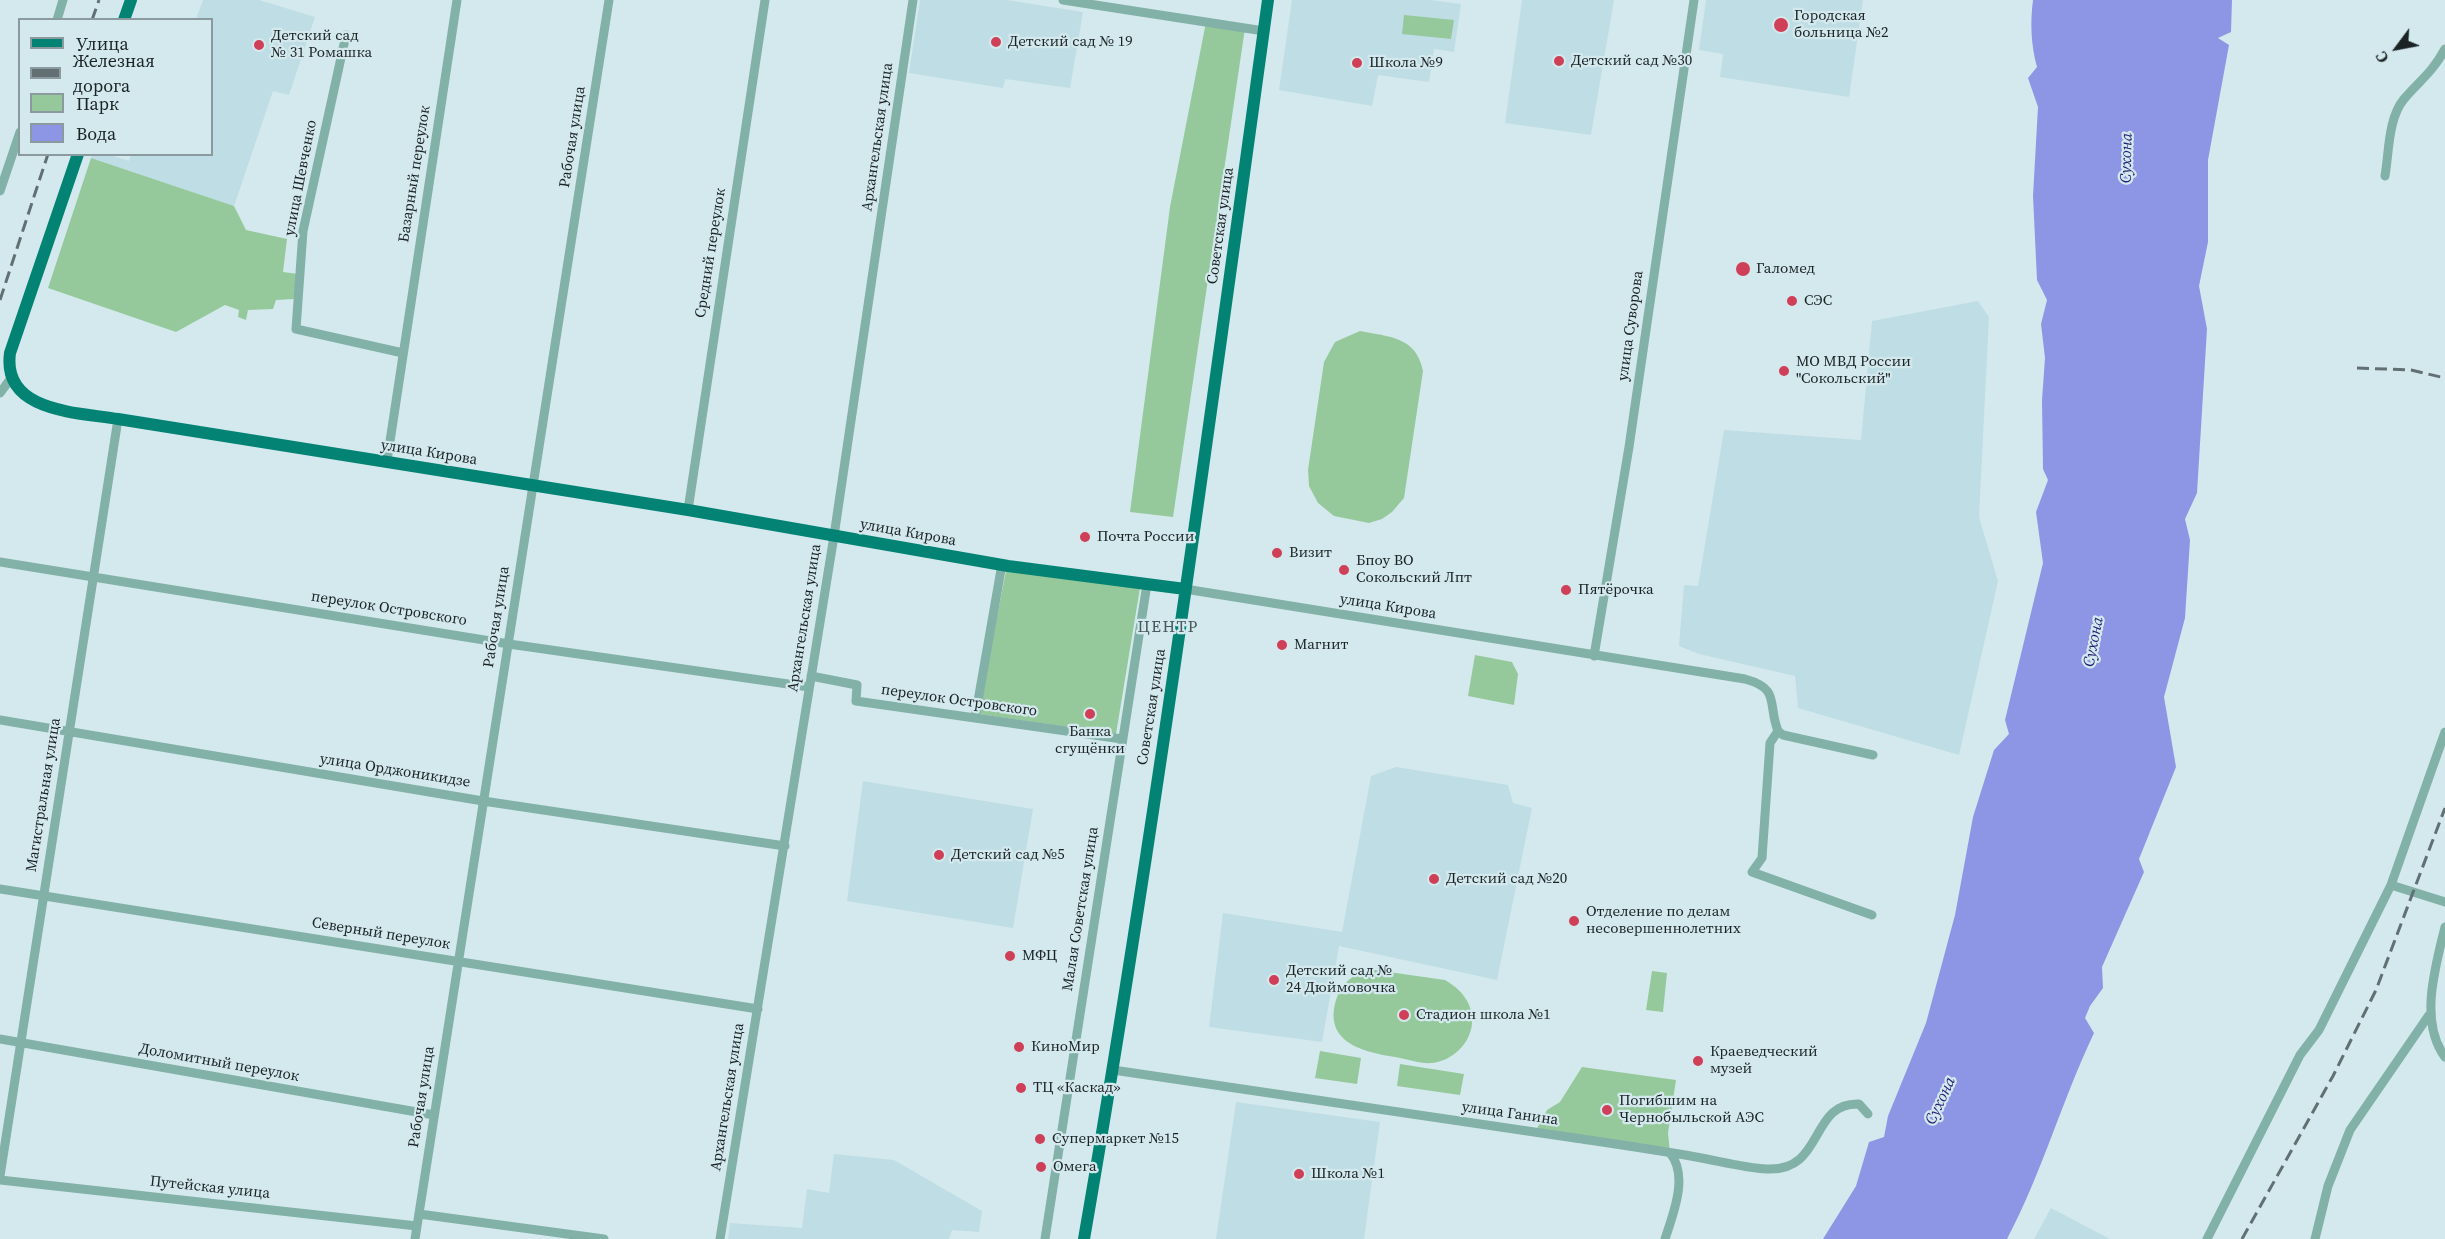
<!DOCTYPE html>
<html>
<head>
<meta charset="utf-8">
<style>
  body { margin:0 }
  #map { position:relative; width:2445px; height:1239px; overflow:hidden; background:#d4e9ee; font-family:"Source Serif 4",serif }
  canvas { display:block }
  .legend { position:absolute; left:18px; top:18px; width:195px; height:138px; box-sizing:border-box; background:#d4e9ee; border:2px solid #8a9a9e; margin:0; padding:8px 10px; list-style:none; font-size:18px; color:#1b2325 }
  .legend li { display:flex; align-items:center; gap:12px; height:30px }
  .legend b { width:30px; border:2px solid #8a9a9e }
  .north { position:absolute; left:2367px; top:18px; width:60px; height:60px; -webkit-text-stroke:4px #d4e9ee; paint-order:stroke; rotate:238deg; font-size:16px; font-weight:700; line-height:24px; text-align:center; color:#1b2325 }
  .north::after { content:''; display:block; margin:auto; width:21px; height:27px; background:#1b2325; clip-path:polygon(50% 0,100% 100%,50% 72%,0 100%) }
</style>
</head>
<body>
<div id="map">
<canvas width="2445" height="1239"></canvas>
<ul class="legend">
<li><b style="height:8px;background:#028374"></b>Улица</li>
<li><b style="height:8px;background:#626f73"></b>Железная дорога</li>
<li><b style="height:16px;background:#95c99c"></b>Парк</li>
<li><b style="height:16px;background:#8d96e5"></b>Вода</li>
</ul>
<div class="north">С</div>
</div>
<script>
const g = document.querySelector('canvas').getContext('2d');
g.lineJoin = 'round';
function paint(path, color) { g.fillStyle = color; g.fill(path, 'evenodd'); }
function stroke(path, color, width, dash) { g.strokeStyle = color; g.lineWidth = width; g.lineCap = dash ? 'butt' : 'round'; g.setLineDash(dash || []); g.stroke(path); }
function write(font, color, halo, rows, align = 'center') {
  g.font = font + ' "Source Serif 4",serif'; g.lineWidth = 4.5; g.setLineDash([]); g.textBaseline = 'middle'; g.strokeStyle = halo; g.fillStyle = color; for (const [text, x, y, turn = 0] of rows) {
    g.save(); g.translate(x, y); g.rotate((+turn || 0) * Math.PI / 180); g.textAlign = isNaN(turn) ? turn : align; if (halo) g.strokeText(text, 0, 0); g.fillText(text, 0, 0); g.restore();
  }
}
paint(new Path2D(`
  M203,0H259L315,17L289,95L273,91L234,206L91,158L93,154L110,155L129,161L131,155L212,154V20L196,19Z
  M920,0H1007L1083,12L1070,88L1005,79L1003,88L909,73Z
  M1292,0H1430L1461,4L1454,52L1434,49L1429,82L1378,75L1372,106L1279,90Z
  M1522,0H1614L1591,135L1505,123Z
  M1706,0H1863L1849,97L1720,77L1723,54L1699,50Z
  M1978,301L1989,317L1979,517L1998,581L1959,755L1798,708L1795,676L1699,654L1679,646L1684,585L1698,586L1724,430L1861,440L1872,321Z
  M1396,767L1508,785L1513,803L1532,808L1497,980L1339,946L1322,1042L1209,1027L1223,913L1342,932L1371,776Z
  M863,781L1033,809L1013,928L847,901Z
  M1236,1102L1380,1122L1364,1239H1216Z
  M834,1154L894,1160L982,1211L979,1232L952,1230L949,1239H728L730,1223L802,1228L807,1189L829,1193Z
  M2051,1208L2110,1239H2034Z`), '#bfdde4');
paint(new Path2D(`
  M1404,15L1454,20L1451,39L1402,34Z
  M1206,22L1245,28L1173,517L1130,512L1170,207Z
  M91,158L234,206L246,230L287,239L283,272L298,274L294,299L276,300L273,309L248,310L246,320L238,317L239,310L225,305L176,332L48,288Z
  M1360,331C1389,337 1416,336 1423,371L1404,498L1392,512L1382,519L1369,523L1334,516L1318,503L1309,486L1308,470L1324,362L1335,342Z
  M1006,571L1140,588L1116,734L978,714Z
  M1475,655L1512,662L1518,674L1514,705L1468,696Z
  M1368,969L1445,980C1461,989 1474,1004 1472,1024C1470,1044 1452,1061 1432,1063C1421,1064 1407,1059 1395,1057C1364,1052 1323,1043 1336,1000C1341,984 1352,975 1368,969Z
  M1652,971L1667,973L1663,1012L1646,1010Z
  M1320,1051L1361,1058L1357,1084L1315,1078Z
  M1400,1064L1464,1074L1460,1095L1397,1086Z
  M1582,1067L1676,1080L1668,1133L1670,1153L1535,1132L1547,1110L1560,1102Z`), '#95c99c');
paint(new Path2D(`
  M2033,0H2232L2231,32L2218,38L2229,45L2208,160V242L2199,286L2207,329L2197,493L2185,519L2190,540L2185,618L2164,697L2176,767L2139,859L2144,872L2102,967L2103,988L2090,1006L2085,1018L2094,1033C2062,1100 2042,1173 2007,1239H1823L1856,1186L1869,1142L1884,1137L1888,1116L1926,1023L1955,915L1973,817L1994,750L2009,734L2005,720L2043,563L2036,512L2048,480L2043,469L2042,400L2045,358L2041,324L2047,300L2037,280L2033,196L2038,107L2028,78L2037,67C2031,45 2030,23 2033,0Z`), '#8d96e5');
stroke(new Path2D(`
  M1063,0L1264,31
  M57,20L63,0
  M346,35L303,231L296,329L403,353
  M2385,176C2389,153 2388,118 2404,99C2420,80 2432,73 2445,49
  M0,191L20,132
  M0,393L11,378
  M387,461L457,0
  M688,510L765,0
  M0,562L509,644L809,687
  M1185,589L1745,679C1781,689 1767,703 1778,731
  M1594,656L1629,447L1694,0
  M811,676L857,685L856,701L1122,739
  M975,718L1002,564
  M0,720L483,801L785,846
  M1778,731L1770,743L1762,858L1752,872L1872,915
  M1778,731L1783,735L1873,755
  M2391,885L2445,732
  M0,889L758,1009
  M2445,927C2435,968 2419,1022 2445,1057
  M0,1039L434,1115
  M1113,1070C1267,1092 1421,1115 1575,1138C1615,1144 1656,1150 1696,1157C1719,1161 1744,1168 1767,1169C1825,1172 1809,1102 1859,1104L1868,1114
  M0,1176L118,419
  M0,1180L417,1226
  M419,1214L604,1239
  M415,1239L609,0
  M720,1239L834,536L913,0
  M1045,1239L1147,584
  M1665,1239C1673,1214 1689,1176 1670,1153
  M2207,1239L2300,1055L2319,1030L2391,885L2445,902
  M2315,1239L2328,1186L2350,1130L2429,1015`), '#82b1a7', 9);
stroke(new Path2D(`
  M124,20L131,0
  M78,154L10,353C2,412 76,412 118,419L688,510L1008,566L1185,589
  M1084,1239C1155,828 1211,413 1268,0`), '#028374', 12);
stroke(new Path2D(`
  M92,20L99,0
  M0,300L48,154
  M2357,368L2411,370L2445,378
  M2242,1239L2333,1076L2376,990L2445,808`), '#626f73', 3, [12, 6]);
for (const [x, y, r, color] of [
  [1781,25,8,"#cf3f58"],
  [996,42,6,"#cf3f58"],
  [259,45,6,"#cf3f58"],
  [1559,61,6,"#cf3f58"],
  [1357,63,6,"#cf3f58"],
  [1743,269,8,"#cf3f58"],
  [1792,301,6,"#cf3f58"],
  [1784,371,6,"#cf3f58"],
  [1085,537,6,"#cf3f58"],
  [1277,553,6,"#cf3f58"],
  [1344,570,6,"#cf3f58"],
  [1566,590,6,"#cf3f58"],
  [1282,645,6,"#cf3f58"],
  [1090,714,6,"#cf3f58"],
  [939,855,6,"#cf3f58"],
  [1434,879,6,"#cf3f58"],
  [1574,921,6,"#cf3f58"],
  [1010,956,6,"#cf3f58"],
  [1274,980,6,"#cf3f58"],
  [1404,1015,6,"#cf3f58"],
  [1019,1047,6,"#cf3f58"],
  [1698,1061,6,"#cf3f58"],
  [1021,1088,6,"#cf3f58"],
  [1607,1110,6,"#cf3f58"],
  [1040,1139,6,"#cf3f58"],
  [1041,1167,6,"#cf3f58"],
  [1299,1174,6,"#cf3f58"]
]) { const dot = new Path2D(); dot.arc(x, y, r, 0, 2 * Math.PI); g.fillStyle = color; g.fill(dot); stroke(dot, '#d4e9ee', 2); }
write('15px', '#1b2325', '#d4e9ee', [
  ["Городская",1794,16],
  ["больница №2",1794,33],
  ["Детский сад",271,36],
  ["№ 31 Ромашка",271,53],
  ["Детский сад № 19",1008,42],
  ["Детский сад №30",1571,61],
  ["Школа №9",1369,63],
  ["Галомед",1756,269],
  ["СЭС",1804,301],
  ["МО МВД России",1796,362],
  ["\"Сокольский\"",1796,379],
  ["Почта России",1097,537],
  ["Визит",1289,553],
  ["Бпоу ВО",1356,561],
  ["Сокольский Лпт",1356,578],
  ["Пятёрочка",1578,590],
  ["Магнит",1294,645],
  ["Банка",1090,732,"center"],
  ["сгущёнки",1090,749,"center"],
  ["Детский сад №5",951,855],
  ["Детский сад №20",1446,879],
  ["Отделение по делам",1586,912],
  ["несовершеннолетних",1586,929],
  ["МФЦ",1022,956],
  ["Детский сад №",1286,971],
  ["24 Дюймовочка",1286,988],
  ["Стадион школа №1",1416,1015],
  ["КиноМир",1031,1047],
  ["Краеведческий",1710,1052],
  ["музей",1710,1069],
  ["ТЦ «Каскад»",1033,1088],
  ["Погибшим на",1619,1101],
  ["Чернобыльской АЭС",1619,1118],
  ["Супермаркет №15",1052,1139],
  ["Омега",1053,1167],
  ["Школа №1",1311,1174]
], 'left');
write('15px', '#1b2325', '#d4e9ee', [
  ["Рабочая улица",573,137,-81],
  ["Архангельская улица",878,137,-82],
  ["Базарный переулок",415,174,-81],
  ["улица Шевченко",301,178,-79],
  ["Советская улица",1221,226,-82],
  ["Средний переулок",711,253,-81],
  ["улица Суворова",1631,326,-82],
  ["улица Кирова",429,453,9],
  ["улица Кирова",908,533,10],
  ["улица Кирова",1388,607,9],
  ["переулок Островского",389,609,9],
  ["Рабочая улица",497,617,-81],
  ["Архангельская улица",805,618,-81],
  ["переулок Островского",959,701,8],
  ["Советская улица",1152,707,-81],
  ["улица Орджоникидзе",395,771,9],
  ["Магистральная улица",44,795,-81],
  ["Малая Советская улица",1081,909,-81],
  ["Северный переулок",381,934,9],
  ["Доломитный переулок",219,1063,10],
  ["Рабочая улица",422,1097,-81],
  ["Архангельская улица",728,1097,-81],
  ["улица Ганина",1510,1114,8],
  ["Путейская улица",210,1188,6]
]);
write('italic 16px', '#251d77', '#d4e9ee', [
  ["Сухона",2127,158,-89],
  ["Сухона",2094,642,-79],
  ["Сухона",1941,1101,-65]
]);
g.letterSpacing = '1.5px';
write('16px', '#47595d', '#d4e9ee', [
  ["ЦЕНТР",1168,628]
]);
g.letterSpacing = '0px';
</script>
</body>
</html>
